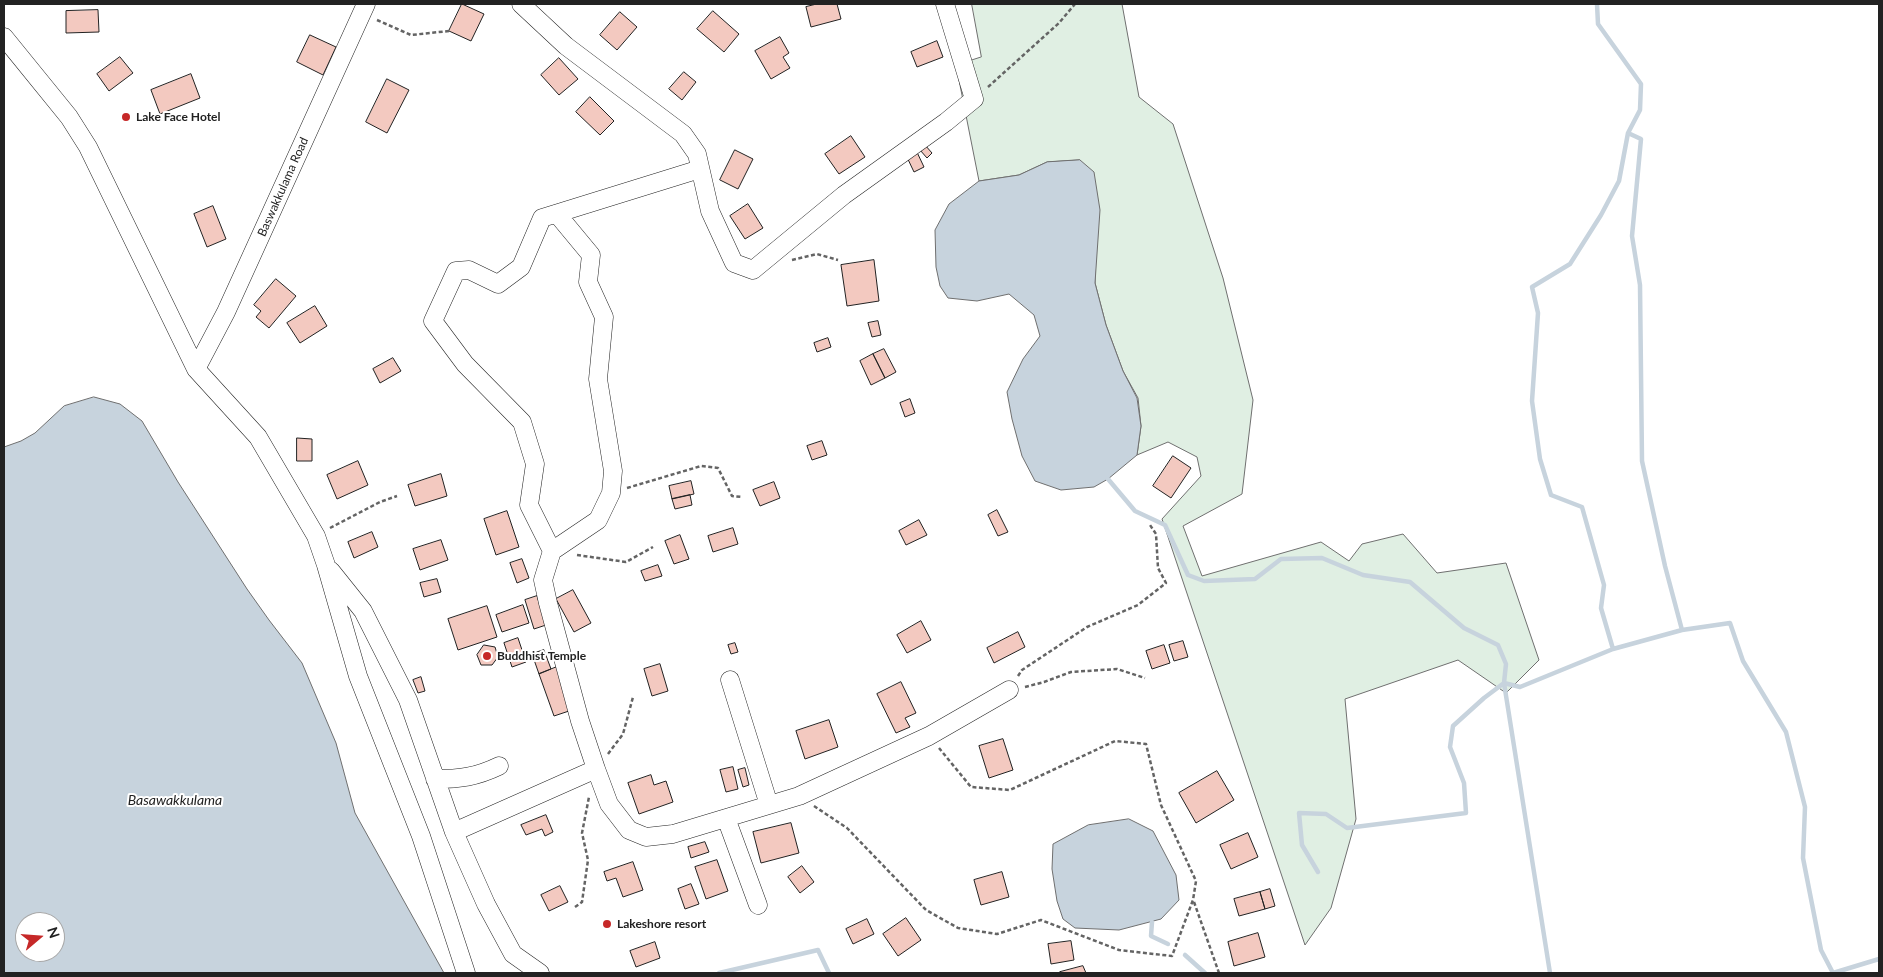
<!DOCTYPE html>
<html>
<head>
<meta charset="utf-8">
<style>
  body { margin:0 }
  #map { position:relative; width:1883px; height:977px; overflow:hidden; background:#fff; font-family:Lato,sans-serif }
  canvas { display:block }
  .frame { position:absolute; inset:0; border:5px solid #222; pointer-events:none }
  .north { position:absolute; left:15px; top:912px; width:50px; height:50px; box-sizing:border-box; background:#fff; border:1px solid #a7a7a7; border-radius:50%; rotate:72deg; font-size:14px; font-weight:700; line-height:20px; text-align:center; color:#222 }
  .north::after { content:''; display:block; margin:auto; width:18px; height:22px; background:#c62828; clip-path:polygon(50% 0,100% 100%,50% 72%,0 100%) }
</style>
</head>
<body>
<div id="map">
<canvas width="1883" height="977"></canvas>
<div class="frame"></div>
<div class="north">N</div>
</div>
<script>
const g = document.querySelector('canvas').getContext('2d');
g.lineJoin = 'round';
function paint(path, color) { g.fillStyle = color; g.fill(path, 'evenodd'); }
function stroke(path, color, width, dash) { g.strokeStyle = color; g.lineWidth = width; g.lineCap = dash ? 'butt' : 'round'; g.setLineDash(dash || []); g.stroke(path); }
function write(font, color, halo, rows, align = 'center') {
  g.font = font + ' Lato,sans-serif'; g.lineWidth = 4; g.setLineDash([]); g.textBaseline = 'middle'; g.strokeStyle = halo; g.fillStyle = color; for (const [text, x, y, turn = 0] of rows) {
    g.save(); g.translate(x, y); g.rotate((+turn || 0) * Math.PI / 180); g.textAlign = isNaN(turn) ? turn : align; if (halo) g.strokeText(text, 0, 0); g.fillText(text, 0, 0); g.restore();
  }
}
const green = new Path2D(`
  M972,4H1122L1139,97L1173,124L1223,278L1253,400L1242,494L1183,526L1202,576L1321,542L1349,561L1362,544L1403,534L1437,573L1506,563L1539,660L1506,693L1458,660L1345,699L1356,819L1331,908L1305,945L1162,519L1201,476L1197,457L1168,442L1137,455L1141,426L1138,398L1123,371L1106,325L1095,283L1096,246L1080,160L1047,162L1019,175L979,181L956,65L981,57Z`);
paint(green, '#e0efe3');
stroke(green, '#6f6f6f', 1);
const water = new Path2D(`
  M1080,160L1094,172L1100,210L1095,283L1106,325L1123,371L1137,398L1141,426L1137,455L1108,479L1094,487L1061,490L1035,481L1022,456L1012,419L1007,392L1023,359L1040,336L1034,315L1009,294L977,301L948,298L940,286L936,267L935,230L949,204L979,181L1019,175L1047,162Z
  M94,397L120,404L142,421L178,482L247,589L269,620L302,663L336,743L355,813L444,973H4V447L21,441L35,433L64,406ZM25,922H55V952H25Z
  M1129,819L1153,831L1176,875L1179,900L1161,919L1119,930L1075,928L1063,919L1057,901L1052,869L1053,844L1088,825Z`);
paint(water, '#c7d3dd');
stroke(water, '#6f6f6f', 1);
stroke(new Path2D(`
  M1597,4L1598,24L1641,84L1640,110L1628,133L1619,181L1601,215L1570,264L1532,287L1538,313L1532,401L1540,459L1551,495L1582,507L1604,585L1601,608L1613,649
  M1628,133L1641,139L1632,236L1640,285L1642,461L1665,566L1682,630
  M1108,479L1135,511L1165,525L1188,575L1204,581L1255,579L1281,559L1322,558L1363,575L1410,582L1464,628L1498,645L1506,664L1504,683L1550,973
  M1318,872L1302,845L1299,813L1326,814L1347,828L1466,813L1464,783L1450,747L1453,726L1484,698L1504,683L1520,687L1613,649L1682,630L1730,623L1743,661L1786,732L1805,807L1803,858L1821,950L1833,973L1879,959
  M1152,922L1151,936L1168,944
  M1185,955L1205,973
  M719,973L818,950L829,973`), '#c7d3dd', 4.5);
const building = new Path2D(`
  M462,4L484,14L471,41L449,31Z
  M817,4H837L841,19L811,27L806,7Z
  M98,10L99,32L66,33V11Z
  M713,11L739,34L724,52L697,29Z
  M620,12L637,27L617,50L600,35Z
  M310,35L336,47L323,75L297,62Z
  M780,37L789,53L783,57L790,68L771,79L755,51Z
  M937,41L943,57L917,67L911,52Z
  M120,57L133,73L109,91L97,74Z
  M559,58L578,79L559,95L541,75Z
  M684,72L696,82L682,100L669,89Z
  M191,74L200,98L160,114L151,90Z
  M387,79L409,90L387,133L366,122Z
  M590,97L614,121L600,135L576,112Z
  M851,136L865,157L839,174L825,154Z
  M925,145L932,153L927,158L920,150Z
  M915,148L924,167L914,172L905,153Z
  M735,150L753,159L738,189L720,180Z
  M748,204L763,228L745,239L730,216Z
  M213,206L226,239L207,247L194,214Z
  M874,260L879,301L847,306L841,265Z
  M276,279L296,296L269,328L256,317L261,311L254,305Z
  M315,306L327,326L300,343L287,323Z
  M878,321L881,335L872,337L868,323Z
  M828,338L831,347L817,352L814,343Z
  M884,349L896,372L885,378L873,354Z
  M873,354L885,378L871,385L860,361Z
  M393,358L401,371L380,383L373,369Z
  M910,399L915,413L905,417L900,403Z
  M297,438L312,439V461H297Z
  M822,441L827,455L812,460L807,446Z
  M1173,456L1191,468L1171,498L1153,486Z
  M358,461L368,485L337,499L327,475Z
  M441,474L447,496L415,506L408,485Z
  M691,481L694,494L672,499L669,486Z
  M774,482L780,498L760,506L753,490Z
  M690,495L692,505L675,509L672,499Z
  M997,510L1008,532L998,536L988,515Z
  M507,511L519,547L496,555L484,519Z
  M919,520L927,535L906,545L899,531Z
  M733,528L738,544L713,552L708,536Z
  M372,532L378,547L354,558L348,542Z
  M680,535L689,559L674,564L665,541Z
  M441,540L448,560L420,570L413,549Z
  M522,559L529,578L517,583L510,563Z
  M658,565L662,576L645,581L641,571Z
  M437,579L441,592L424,597L420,583Z
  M573,590L591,623L574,632L556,599Z
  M537,596L546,625L534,629L525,600Z
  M523,605L529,623L502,632L496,615Z
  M487,606L497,637L458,650L448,619Z
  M921,621L931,640L907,653L897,635Z
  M1018,632L1025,647L994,663L987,648Z
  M518,638L526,662L512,667L504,643Z
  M1183,641L1188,657L1174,661L1169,645Z
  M735,643L738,652L731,654L728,645Z
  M484,645L495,647L498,657L492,665H481L477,655Z
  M1164,645L1170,663L1152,669L1146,651Z
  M544,650L551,669L539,674L532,654Z
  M660,664L668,691L652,696L644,669Z
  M557,667L572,710L554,716L539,674Z
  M421,677L425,691L418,693L413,680Z
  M901,682L916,713L905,718L910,727L896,733L877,694Z
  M829,720L838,747L805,759L796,731Z
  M1003,739L1013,770L989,778L979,746Z
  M733,767L738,789L726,792L720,770Z
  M745,768L749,785L743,787L738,770Z
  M1217,771L1234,800L1196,823L1179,793Z
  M651,775L654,785L666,781L673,802L639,814L628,783Z
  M546,815L553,832L545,836L542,829L526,835L521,825Z
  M791,823L799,853L761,863L753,832Z
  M1248,833L1258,857L1231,869L1220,845Z
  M705,842L709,852L691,858L688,847Z
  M717,860L728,891L706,899L695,867Z
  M633,862L643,890L623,897L616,878L607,881L604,872Z
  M802,866L814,882L800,893L788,877Z
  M1002,872L1009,897L981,905L974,880Z
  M691,884L699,904L685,909L678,889Z
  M560,886L568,902L549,911L541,895Z
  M1270,889L1275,906L1265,909L1260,892Z
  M1260,892L1265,909L1239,916L1234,899Z
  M906,918L921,940L898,956L883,934Z
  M867,919L874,934L853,944L846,929Z
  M1258,933L1265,957L1234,966L1228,942Z
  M1071,941L1074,960L1051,964L1048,944Z
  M655,942L660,958L636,967L630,951Z
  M1083,966L1086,973H1061L1060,972Z`);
paint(building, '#f3c9c0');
stroke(building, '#222', 1);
const minor = new Path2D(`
  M521,4L566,46L683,134L697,154L710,211L734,263L753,270L844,195L946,122L974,99L945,4
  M4,37L69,117L88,147L196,369L258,437L316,536L326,565L358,676L421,836L466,973
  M196,369L226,312L366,4
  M552,551L598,520L611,493L613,471L598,379L604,317L588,282L591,255L557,214
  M331,571L363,611L408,700L454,832L486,904L513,954L540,973
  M730,680L769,805
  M596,769L580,721L548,603L543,580L552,551L529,505L535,464L522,422L465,364L433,321L456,271L469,270L498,284L521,267L542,218L700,169
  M435,779C460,779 476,777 499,766
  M726,818L758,905
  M454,832L596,769L609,804L629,830L646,837L673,834L799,796L929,736L1009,690`);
stroke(minor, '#222', 19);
stroke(new Path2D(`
  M377,20L411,35L449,31
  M988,87L1059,23L1075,4
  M792,260L817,254L838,260
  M627,488L701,466L718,468L732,496L742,497
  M330,528L380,502L397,496
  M577,555L626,562L653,547
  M1018,676L1022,670L1087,627L1138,605L1166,583L1158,568L1156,534L1150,525
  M1025,687L1044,682L1071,672L1117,669L1145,678
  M608,754L623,734L633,697
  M814,806L847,828L926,910L958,928L997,934L1041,920L1119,950L1172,956L1193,900L1196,881L1161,805L1146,744L1115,741L1010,790L971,787L939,748
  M1194,902L1219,973
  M575,907L582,902L588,860L582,833L589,797`), '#646464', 2.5, [4, 2.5]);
stroke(minor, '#fff', 18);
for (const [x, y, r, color] of [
  [126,117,5,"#c62828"],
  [487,656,5,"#c62828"],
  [607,924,5,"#c62828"]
]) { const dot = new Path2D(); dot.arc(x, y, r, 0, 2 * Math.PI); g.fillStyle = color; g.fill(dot); stroke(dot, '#fff', 2); }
write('bold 12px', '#222', '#fff', [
  ["Lake Face Hotel",136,117],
  ["Buddhist Temple",497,656],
  ["Lakeshore resort",617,924]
], 'left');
write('12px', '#222', '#fff', [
  ["Baswakkulama Road",283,187,-66]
]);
write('italic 14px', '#222', '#fff', [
  ["Basawakkulama",175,800]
]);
</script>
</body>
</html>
